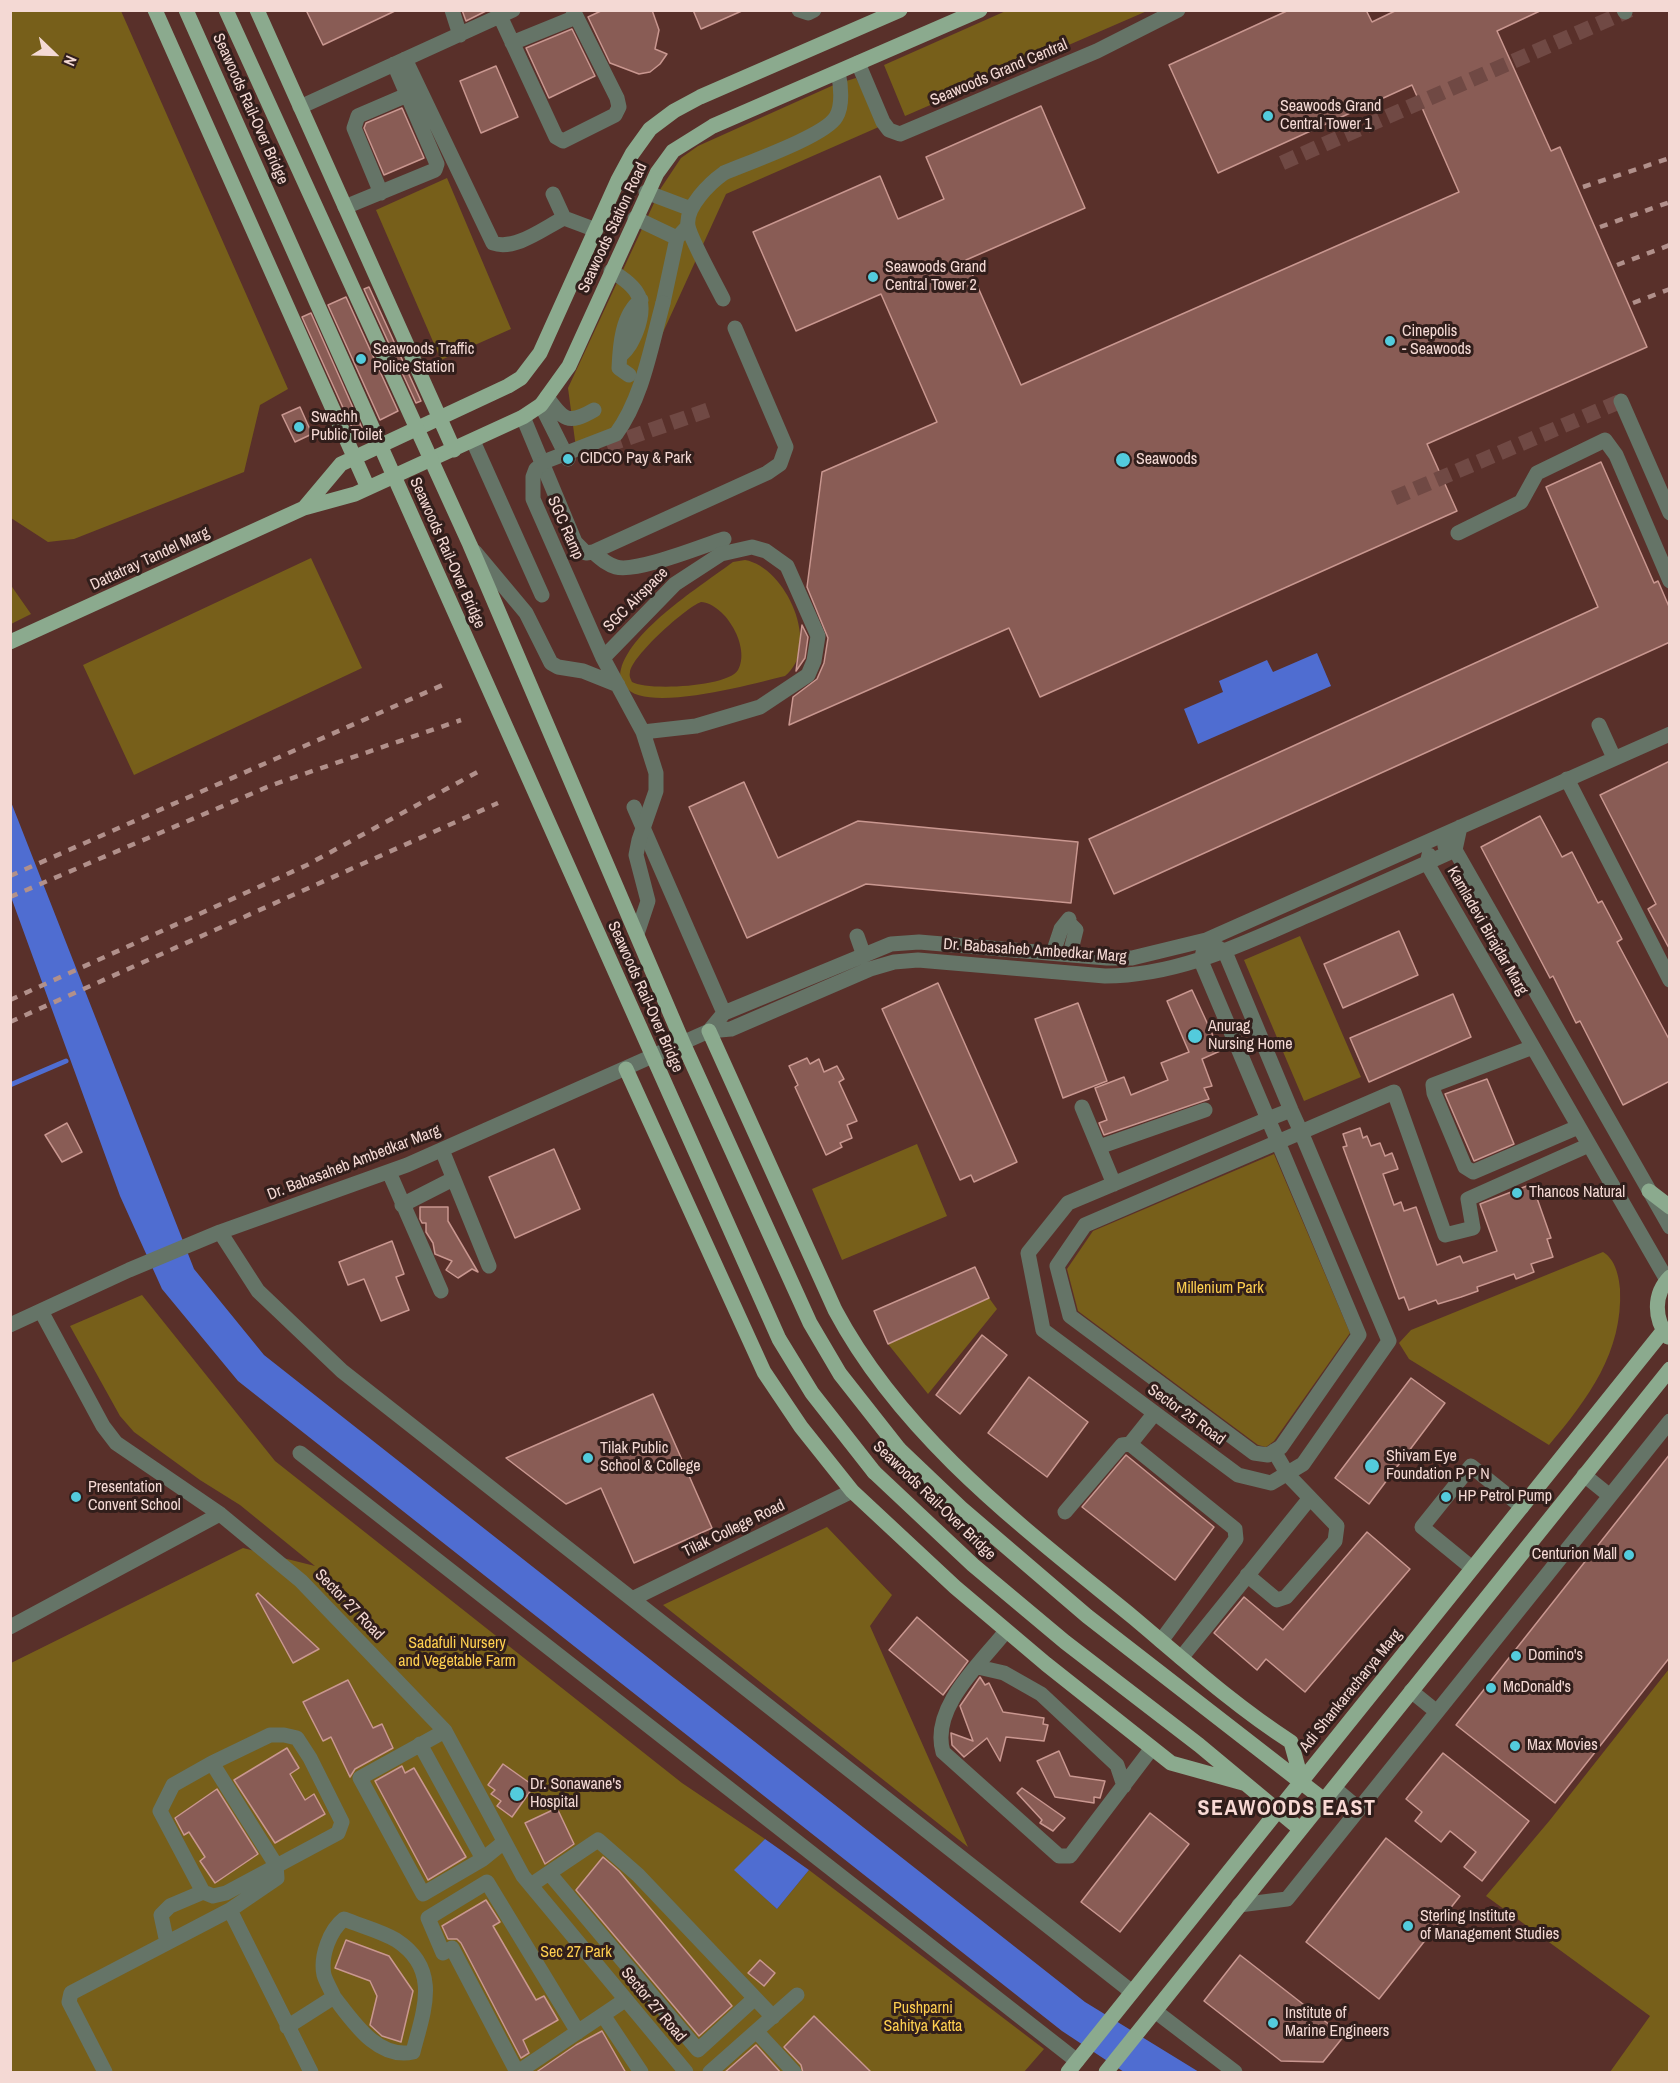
<!DOCTYPE html>
<html>
<head>
<meta charset="utf-8">
<style>
  body { margin:0 }
  #map { position:relative; width:1680px; height:2083px; overflow:hidden; background:#59302a; font-family:"Archivo Narrow",sans-serif }
  canvas { display:block }
  .frame { position:absolute; inset:0; border:12px solid #f4d9d4; pointer-events:none }
  .north { position:absolute; left:24px; top:24px; width:60px; height:60px; -webkit-text-stroke:4px #311e1b; paint-order:stroke; rotate:113deg; font-size:16px; font-weight:700; line-height:24px; text-align:center; color:#f4d9d4 }
  .north::after { content:''; display:block; margin:auto; width:21px; height:27px; background:#f4d9d4; clip-path:polygon(50% 0,100% 100%,50% 72%,0 100%) }
</style>
</head>
<body>
<div id="map">
<canvas width="1680" height="2083"></canvas>
<div class="frame"></div>
<div class="north">N</div>
</div>
<script>
const g = document.querySelector('canvas').getContext('2d');
g.lineJoin = 'round';
function paint(path, color) { g.fillStyle = color; g.fill(path, 'evenodd'); }
function stroke(path, color, width, dash) { g.strokeStyle = color; g.lineWidth = width; g.lineCap = dash ? 'butt' : 'round'; g.setLineDash(dash || []); g.stroke(path); }
function write(font, color, halo, rows, align = 'center') {
  g.font = font + ' "Archivo Narrow",sans-serif'; g.lineWidth = 6; g.setLineDash([]); g.textBaseline = 'middle'; g.strokeStyle = halo; g.fillStyle = color; for (const [text, x, y, turn = 0] of rows) {
    g.save(); g.translate(x, y); g.rotate((+turn || 0) * Math.PI / 180); g.textAlign = isNaN(turn) ? turn : align; if (halo) g.strokeText(text, 0, 0); g.fillText(text, 0, 0); g.restore();
  }
}
paint(new Path2D(`
  M1008,10L1147,11L905,116L884,65Z
  M10,11H121L288,389L260,405L244,472L74,539L48,542L11,518Z
  M856,78L881,126L726,194L619,429L576,448L568,388L661,188L681,158L698,146L836,84Z
  M447,178L511,329L441,360L376,210Z
  M311,558L362,668L134,775L83,665Z
  M745,560C786,567 822,647 785,676C756,683 643,715 625,686C621,680 619,676 621,669C632,629 701,586 733,562ZM701,602C726,604 751,648 738,670C728,687 647,691 632,682C630,678 629,676 630,672C632,656 685,608 701,602Z
  M10,584L31,614L11,624H10Z
  M1300,936L1361,1077L1304,1101L1244,960Z
  M917,1144L947,1216L842,1260L812,1189Z
  M1274,1154L1350,1333L1274,1441L1266,1447L1258,1445L1078,1311L1067,1269L1093,1231Z
  M1603,1252C1615,1259 1619,1276 1620,1289C1623,1352 1588,1399 1549,1445L1409,1359L1399,1343L1411,1330Z
  M142,1295L275,1461L682,1783L765,1839L735,1870L777,1909L809,1870L1044,2049L1024,2072H11V1663L243,1548L315,1566L240,1505L200,1480L134,1432L120,1416L70,1326Z
  M989,1298L997,1309L928,1394L888,1344Z
  M827,1527L892,1595L870,1626L968,1847L663,1605Z
  M1669,1669V2072H1610L1650,2016L1486,1896L1550,1820Z`), '#775f1a');
paint(new Path2D(`
  M1317,653L1331,686L1198,744L1184,709L1223,692L1219,681L1267,660L1273,672Z
  M11,802L194,1269L264,1355L1085,2002L1199,2072H1124L1062,2031L238,1381L162,1289L120,1196L11,897Z
  M765,1839L809,1870L777,1909L734,1870Z`), '#4f6dd1');
stroke(new Path2D(`
  M10,1085L66,1061`), '#4f6dd1', 5);
const building = new Path2D(`
  M306,10H397L323,45Z
  M462,10H488L466,21Z
  M603,10H652L659,30L655,49L667,54L660,64L650,72L639,74L610,63L588,17Z
  M693,10H744L701,29Z
  M1289,10H1366L1372,22L1397,10H1542L1497,31L1551,151L1560,147L1647,347L1427,444L1457,511L1040,697L1009,628L789,725L793,697L817,679L824,663L828,638L807,587L822,472L937,422L881,294L796,331L753,232L880,176L898,219L944,199L926,157L1041,106L1085,208L966,260L1021,385L1459,192L1412,85L1218,173L1169,65Z
  M572,29L595,76L549,98L526,48Z
  M496,66L518,117L481,133L460,81Z
  M402,108L424,158L384,175L364,128L366,123Z
  M369,287L421,401L416,403L364,289Z
  M346,297L398,411L380,420L328,305Z
  M311,313L362,428L354,432L302,317Z
  M300,407L312,434L295,442L282,415Z
  M1601,462L1654,583L1658,581L1670,609V642L1114,894L1089,839L1598,607L1546,487Z
  M802,625L808,637L805,658L796,671Z
  M1670,761V950L1648,909L1656,904L1600,795Z
  M744,782L778,858L858,821L1078,842L1071,903L866,884L747,938L689,807Z
  M1540,816L1562,857L1572,852L1598,903L1602,901L1622,939L1617,942L1670,1041V1081L1623,1105L1580,1021L1576,1023L1553,976L1550,978L1481,847Z
  M1399,931L1418,975L1343,1008L1324,964Z
  M938,983L1017,1162L974,1182L971,1175L960,1180L882,1009Z
  M1192,990L1220,1051L1202,1059L1212,1086L1204,1088L1209,1099L1104,1135L1099,1123L1107,1120L1095,1088L1124,1077L1131,1095L1168,1080L1161,1063L1189,1052L1167,1001Z
  M1453,994L1471,1037L1369,1082L1350,1038Z
  M1078,1003L1107,1081L1063,1098L1035,1019Z
  M807,1058L810,1064L819,1059L824,1072L837,1066L844,1079L839,1082L857,1121L847,1125L852,1138L840,1143L842,1147L826,1155L795,1087L798,1085L789,1066Z
  M1487,1079L1514,1144L1474,1161L1445,1094Z
  M67,1123L82,1152L62,1162L45,1135Z
  M1360,1128L1363,1138L1367,1136L1371,1146L1380,1143L1385,1156L1392,1153L1398,1169L1383,1174L1394,1205L1401,1202L1404,1211L1416,1207L1437,1265L1460,1256L1463,1263L1497,1251L1480,1204L1532,1184L1551,1238L1547,1239L1553,1257L1531,1264L1534,1272L1516,1279L1514,1274L1477,1287L1478,1291L1461,1297L1438,1304L1436,1300L1409,1310L1404,1297L1399,1299L1343,1147L1347,1146L1343,1134Z
  M554,1149L580,1209L515,1238L489,1177Z
  M420,1207H448V1221L478,1272L472,1269L458,1278L446,1270L452,1261L435,1254L433,1243L426,1232V1223H422L420,1219Z
  M392,1241L404,1274L396,1277L409,1310L381,1321L364,1279L348,1285L339,1262Z
  M975,1267L989,1298L888,1344L874,1311Z
  M982,1335L1007,1355L960,1414L936,1395Z
  M1029,1377L1088,1422L1047,1477L988,1433Z
  M1411,1378L1445,1403L1369,1504L1335,1478Z
  M653,1394L712,1528L634,1563L601,1488L566,1504L506,1458Z
  M1670,1454V1657L1555,1803L1456,1725Z
  M1126,1455L1214,1527L1175,1580L1082,1507Z
  M1367,1532L1410,1569L1305,1692L1266,1659L1257,1670L1214,1633L1244,1597L1283,1630Z
  M258,1593L319,1649L293,1663L256,1595Z
  M917,1617L968,1661L943,1695L889,1650Z
  M980,1677L985,1685L989,1683L1003,1712L1044,1718L1043,1724L1048,1725L1044,1741L1006,1737L1000,1761L987,1738L964,1757L952,1745L951,1733L973,1741L960,1706Z
  M348,1680L373,1728L382,1724L393,1748L355,1769L350,1777L331,1737L323,1741L303,1702Z
  M287,1748L299,1768L290,1774L305,1800L314,1794L325,1814L275,1843L234,1780Z
  M1059,1751L1070,1776L1105,1781L1100,1798L1094,1797V1803L1055,1797L1037,1761Z
  M1443,1753L1529,1821L1482,1881L1464,1867L1476,1852L1450,1831L1441,1842L1415,1821L1422,1812L1406,1799Z
  M503,1764L534,1786L512,1817L497,1806L501,1801L491,1794L495,1790L488,1785Z
  M402,1766L405,1773L414,1768L466,1857L428,1880L375,1781Z
  M1022,1788L1065,1818L1053,1831L1040,1823L1042,1820L1017,1793Z
  M217,1789L258,1854L215,1883L200,1861L205,1857L189,1832L184,1835L175,1818Z
  M557,1808L574,1844L545,1864L525,1823Z
  M1150,1813L1189,1844L1120,1932L1081,1902Z
  M1386,1838L1460,1896L1379,1999L1306,1942Z
  M603,1857L619,1871L732,2006L699,2036L576,1890Z
  M486,1900L500,1922L493,1926L536,2000L544,1996L558,2020L523,2040L529,2053L521,2058L461,1943L457,1939H448L442,1926Z
  M346,1940L389,1956L413,1991L401,2042L382,2036L370,2025L377,1996L370,1981L335,1968Z
  M1240,1955L1344,2036L1323,2062L1281,2061L1204,2001Z
  M760,1960L775,1973L764,1986L748,1973Z
  M814,2016L872,2073H803L801,2065L784,2047Z
  M602,2031L626,2073H535L576,2045Z
  M756,2045L781,2073H724Z`);
paint(building, '#895c55');
stroke(building, '#c99790', 1.5);
stroke(new Path2D(`
  M1282,163L1630,10
  M585,453L714,408
  M1394,498L1621,401`), '#704944', 15, [15, 8]);
stroke(new Path2D(`
  M452,10L460,35
  M799,10L808,13L814,10
  M1624,10L1625,12
  M500,16L556,137L563,141L615,115L619,107L617,98L573,10
  M512,43L576,17
  M405,59L493,243C515,251 544,228 564,218L596,230
  M858,63L883,122L889,130L900,134L1097,51L1178,10
  M300,107L513,10
  M646,192L691,209
  M381,193L354,128L358,116L407,95
  M553,194L564,218
  M345,207L435,170L437,164L394,64
  M635,218L677,238
  M611,271C639,287 648,301 636,332C632,341 629,348 621,355
  M723,299C716,285 690,238 688,226C685,207 710,183 724,173C747,163 825,136 836,117C843,106 841,85 838,72
  M663,303L677,238L688,226
  M629,375L619,368C620,345 622,315 641,300
  M547,397C563,420 568,425 594,410
  M1621,401L1670,513
  M541,405L568,459
  M523,417L575,542L586,553L593,552L767,473L780,464L786,447L735,328
  M473,441L542,595
  M1458,533L1521,502L1537,473L1605,440L1616,455L1670,581
  M593,552C600,558 606,564 616,567C636,573 702,546 724,539
  M1599,725L1614,758
  M1567,779L1670,980
  M634,807L724,1013
  M1445,846L1455,850L1670,1227
  M1429,855L1427,863L1667,1280
  M1068,922L1076,930L1070,954
  M857,936L863,953
  M1053,953L1061,929L1069,919
  M709,1031L724,1013L891,944L919,942L1107,958H1132L1206,940L1670,734
  M1533,1047L1433,1085L1434,1093L1465,1167L1473,1172L1578,1127
  M1082,1107L1114,1184
  M1291,1110L1268,1119L1068,1203L1028,1253L1043,1330L1238,1475L1271,1483L1303,1464L1389,1341L1301,1132L1291,1110L1225,952L1206,940L1201,961L1268,1119L1278,1142L1359,1335L1281,1447L1268,1455L1254,1453L1070,1316L1057,1266L1085,1225L1278,1142C1317,1125 1356,1108 1394,1092L1445,1235L1473,1228L1468,1199L1589,1145
  M1099,1147L1205,1110
  M442,1150L489,1266
  M389,1172L441,1291
  M402,1205L453,1179
  M220,1232L258,1291L342,1371L1132,1992
  M41,1311L103,1426L116,1443L220,1514L301,1581L445,1731L523,1876L686,2072
  M10,1325L129,1270L220,1232L407,1165L709,1031L731,1029L870,969L894,962L918,960L1105,976C1177,976 1240,945 1304,917C1354,895 1405,873 1455,850L1460,827
  M1130,1444L1235,1529L1236,1539L1161,1641
  M300,1453L1077,2061
  M1610,1496L1670,1421
  M1065,1512L1122,1445L1130,1444L1154,1414
  M1472,1568L1422,1527L1471,1466L1522,1507
  M1247,1575L1277,1600L1286,1597L1335,1541L1337,1526L1288,1475L1274,1451
  M632,1599L852,1491
  M10,1627L220,1514
  M1006,1631C981,1663 930,1708 943,1752L1059,1856H1070L1152,1748
  M1181,1658L1310,1498
  M978,1667L1004,1673L1041,1694L1117,1765L1124,1786
  M1411,1691L1437,1712
  M445,1731L360,1778L423,1894L483,1859L504,1842
  M420,1744L483,1859
  M1334,1788L1359,1809
  M549,1873L698,2050L755,1998
  M531,1885L598,1840L638,1875L773,2017
  M1239,1905L1287,1899L1610,1496L1584,1475
  M230,1910L311,2072
  M167,1943L161,1915L170,1906L203,1892
  M1155,2011L1235,2072
  M603,2015L641,2072
  M287,2027L334,1997C331,1990 326,1982 324,1975C320,1956 330,1930 344,1919C361,1926 381,1931 396,1940C441,1969 424,2010 413,2052C377,2060 352,2020 334,1997
  M757,2032L794,2072
  M105,2072L69,2002L71,1993L230,1910L277,1878L276,1865L212,1763L173,1785L160,1811L203,1892L213,1896L226,1893L338,1833L342,1822L310,1758L297,1738L284,1735H270L212,1763
  M517,2072L452,1948L443,1953L428,1918L487,1882L578,2032
  M518,2072L625,2000
  M710,2072L797,1995`), '#657467', 15);
stroke(new Path2D(`
  M155,10L368,488
  M257,10L454,450
  M304,508L341,464L508,386L521,378L540,353L618,180L632,154L650,129L674,111L700,97L900,10
  M10,642L304,508L355,494L523,417L541,405L569,366L657,173L673,151L713,126L980,10
  M709,1031L835,1310C903,1438 1024,1528 1134,1618C1185,1661 1235,1706 1291,1742L1302,1782
  M626,1069L764,1372L801,1427L852,1491L955,1587L1046,1664L1171,1763L1243,1783
  M1649,1191L1670,1207
  M1668,1337C1654,1319 1653,1294 1670,1277
  M899,1449L961,1508L1087,1616L1324,1800
  M874,1472L973,1565L1065,1642L1199,1745L1300,1829
  M1068,2072L1663,1331
  M1106,2072L1670,1369`), '#8baa8e', 15);
stroke(new Path2D(`
  M1583,187L1670,158
  M1600,227L1670,202
  M1617,265L1670,245
  M1633,303L1670,289
  M10,876L445,684
  M10,897L272,785L461,720
  M10,1000L307,865L483,769
  M10,1022L498,803`), '#b1908b', 4.5, [8, 8]);
stroke(new Path2D(`
  M475,552L526,613L551,663L558,667L583,671L618,685
  M603,658L675,584L721,554L752,547L766,551L787,566L818,636L814,661L808,675L760,707L696,726L643,732
  M637,934L648,901L636,855L639,840L656,791V773L643,732L603,658L533,499V477L536,469L546,461L616,434C643,397 651,346 663,303`), '#657467', 15);
stroke(new Path2D(`
  M186,10L779,1339L812,1393L874,1472
  M226,10L470,545L683,1043L810,1323L840,1374L899,1449`), '#8baa8e', 15);
for (const [x, y, r, color] of [
  [1268,116,6,"#53cbdc"],
  [873,277,6,"#53cbdc"],
  [1390,341,6,"#53cbdc"],
  [361,359,6,"#53cbdc"],
  [299,427,6,"#53cbdc"],
  [568,459,6,"#53cbdc"],
  [1123,460,8,"#53cbdc"],
  [1195,1036,8,"#53cbdc"],
  [1517,1193,6,"#53cbdc"],
  [588,1458,6,"#53cbdc"],
  [1372,1466,8,"#53cbdc"],
  [76,1497,6,"#53cbdc"],
  [1446,1497,6,"#53cbdc"],
  [1629,1555,6,"#53cbdc"],
  [1516,1656,6,"#53cbdc"],
  [1491,1688,6,"#53cbdc"],
  [1515,1746,6,"#53cbdc"],
  [517,1794,8,"#53cbdc"],
  [1408,1926,6,"#53cbdc"],
  [1273,2023,6,"#53cbdc"]
]) { const dot = new Path2D(); dot.arc(x, y, r, 0, 2 * Math.PI); g.fillStyle = color; g.fill(dot); stroke(dot, '#311e1b', 2); }
write('16px', '#f4d9d4', '#311e1b', [
  ["Seawoods Grand Central",999,73,-23],
  ["Seawoods Rail-Over Bridge",250,109,66],
  ["Seawoods Station Road",613,228,-65],
  ["SGC Ramp",565,528,66],
  ["Seawoods Rail-Over Bridge",447,553,66],
  ["Dattatray Tandel Marg",150,559,-25],
  ["SGC Airspace",636,600,-45],
  ["Kamladevi Birajdar Marg",1487,931,60],
  ["Dr. Babasaheb Ambedkar Marg",1035,951,4],
  ["Seawoods Rail-Over Bridge",645,997,66],
  ["Dr. Babasaheb Ambedkar Marg",354,1163,-21],
  ["Sector 25 Road",1186,1415,36],
  ["Seawoods Rail-Over Bridge",934,1501,44],
  ["Tilak College Road",734,1529,-26],
  ["Sector 27 Road",349,1605,46],
  ["Adi Shankaracharya Marg",1351,1691,-51],
  ["Sector 27 Road",653,2005,50]
]);
write('16px', '#f4d9d4', '#311e1b', [
  ["Seawoods Grand",1280,107],
  ["Central Tower 1",1280,125],
  ["Seawoods Grand",885,268],
  ["Central Tower 2",885,286],
  ["Cinepolis",1402,332],
  ["- Seawoods",1402,350],
  ["Seawoods Traffic",373,350],
  ["Police Station",373,368],
  ["Swachh",311,418],
  ["Public Toilet",311,436],
  ["CIDCO Pay & Park",580,459],
  ["Seawoods",1136,460],
  ["Anurag",1208,1027],
  ["Nursing Home",1208,1045],
  ["Thancos Natural",1529,1193],
  ["Tilak Public",600,1449],
  ["School & College",600,1467],
  ["Shivam Eye",1386,1457],
  ["Foundation P P N",1386,1475],
  ["Presentation",88,1488],
  ["Convent School",88,1506],
  ["HP Petrol Pump",1458,1497],
  ["Centurion Mall",1617,1555,"right"],
  ["Domino's",1528,1656],
  ["McDonald's",1503,1688],
  ["Max Movies",1527,1746],
  ["Dr. Sonawane's",530,1785],
  ["Hospital",530,1803],
  ["Sterling Institute",1420,1917],
  ["of Management Studies",1420,1935],
  ["Institute of",1285,2014],
  ["Marine Engineers",1285,2032]
], 'left');
write('16px', '#fecf50', '#311e1b', [
  ["Millenium Park",1220,1289],
  ["Sadafuli Nursery",457,1644],
  ["and Vegetable Farm",457,1662],
  ["Sec 27 Park",576,1953],
  ["Pushparni",923,2009],
  ["Sahitya Katta",923,2027]
]);
g.letterSpacing = '1.5px';
write('bold 22px', '#f9d9d4', '#311e1b', [
  ["SEAWOODS EAST",1287,1809]
]);
g.letterSpacing = '0px';
</script>
</body>
</html>
